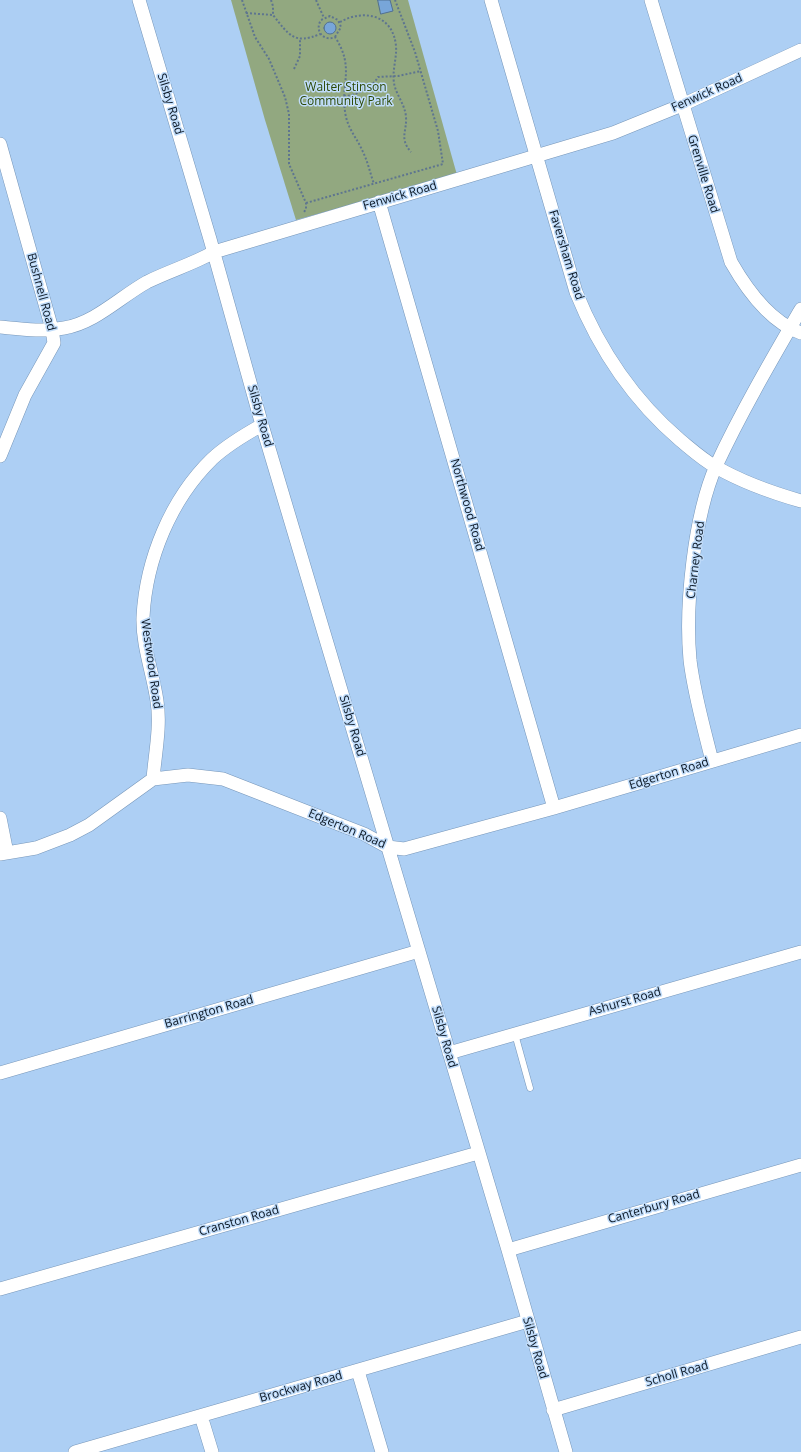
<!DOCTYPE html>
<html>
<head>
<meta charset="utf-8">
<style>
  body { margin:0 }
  canvas { display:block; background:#adcff4 }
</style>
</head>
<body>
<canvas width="801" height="1452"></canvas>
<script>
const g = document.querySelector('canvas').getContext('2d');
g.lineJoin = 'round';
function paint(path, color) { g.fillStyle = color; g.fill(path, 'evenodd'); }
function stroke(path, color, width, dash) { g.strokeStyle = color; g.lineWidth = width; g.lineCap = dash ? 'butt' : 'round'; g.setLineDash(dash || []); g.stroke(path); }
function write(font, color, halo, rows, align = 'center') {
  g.font = font + ' "Open Sans",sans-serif'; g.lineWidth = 3; g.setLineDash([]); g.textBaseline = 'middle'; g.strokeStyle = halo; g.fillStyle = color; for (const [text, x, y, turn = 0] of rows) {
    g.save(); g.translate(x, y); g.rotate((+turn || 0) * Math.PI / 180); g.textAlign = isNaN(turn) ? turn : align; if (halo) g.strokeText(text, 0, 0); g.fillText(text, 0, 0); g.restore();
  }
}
paint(new Path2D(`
  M231,0H408L457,175L296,220L265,120Z`), '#92a880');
const building = new Path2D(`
  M378,0H390L393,11L381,14Z
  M324 28a6 6 0 1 1 12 0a6 6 0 1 1-12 0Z`);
paint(building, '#78a6d9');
stroke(building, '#517092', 1);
const lane = new Path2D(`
  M515,1034L530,1088`);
const street = new Path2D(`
  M139,0L210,239L262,425L508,1250L566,1452
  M491,0L576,292C599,349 632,399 680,440C691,449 703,460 716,467C742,482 773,493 801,501
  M651,0L731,262C747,290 770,322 801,333
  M0,144L52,329L54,343L25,395L0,456
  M379,202L554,808
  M0,327C21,329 43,332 64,328C95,323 120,297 147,282C169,271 193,264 214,252L613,133L682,105L801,50
  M712,761C704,728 694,694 690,660C685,606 694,516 716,466C740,414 772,359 801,309
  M153,779C155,754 161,726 157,701C153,673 142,645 143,617C146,559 171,499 212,459C227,445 244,435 262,425
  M0,818L7,853
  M0,854L36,848L70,835L89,825L153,779L188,775L223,779L364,834L388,847L404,849L554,808L801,735
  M449,1053L801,952
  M0,1073L419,951
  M508,1250L801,1165
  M0,1289L478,1153
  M358,1371L382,1452
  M553,1410L801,1337
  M201,1416L212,1452
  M75,1452L528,1321`);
stroke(lane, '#7696b9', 7);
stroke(street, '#7696b9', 14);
stroke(new Path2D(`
  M242,0L255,37L269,59L285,97L289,114V164L306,203V209L304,212
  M271,0L273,6V15C289,35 294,45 320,34
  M316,0L324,18
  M246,13L273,15
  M340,22C363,9 393,14 396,46C397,58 392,70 394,83C396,95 405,104 406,117C407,132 399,138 411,152
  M335,37L341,27L338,20L330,16L321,20C314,31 324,42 335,37C356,69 339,85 346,117C349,130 358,140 363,152C368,162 370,173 374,184
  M294,69L300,56V39
  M344,96C355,96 372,88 378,77L398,76L421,71
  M306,203L443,164L438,131L415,52L395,0`), '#5e758f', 2, [2, 2]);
stroke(lane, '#fff', 6);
stroke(street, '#fff', 13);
write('12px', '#2b4804', '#c0dcfa', [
  ["Walter Stinson",346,88],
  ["Community Park",346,102]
]);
write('12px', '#0a1623', '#c0dcfa', [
  ["Fenwick Road",707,93,-24],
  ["Silsby Road",170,104,73],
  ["Grenville Road",703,174,73],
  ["Fenwick Road",400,196,-16],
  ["Faversham Road",566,255,73],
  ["Bushnell Road",41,292,75],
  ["Silsby Road",260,416,74],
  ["Northwood Road",467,505,74],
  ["Charney Road",696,560,-83],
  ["Westwood Road",151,664,82],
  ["Silsby Road",352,726,73],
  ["Edgerton Road",669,774,-17],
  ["Edgerton Road",347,829,23],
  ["Ashurst Road",625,1002,-16],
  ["Barrington Road",209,1012,-16],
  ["Silsby Road",444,1037,74],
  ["Canterbury Road",654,1207,-16],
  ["Cranston Road",239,1221,-16],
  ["Silsby Road",535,1348,74],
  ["Scholl Road",677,1374,-16],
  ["Brockway Road",301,1387,-16]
]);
</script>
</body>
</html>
